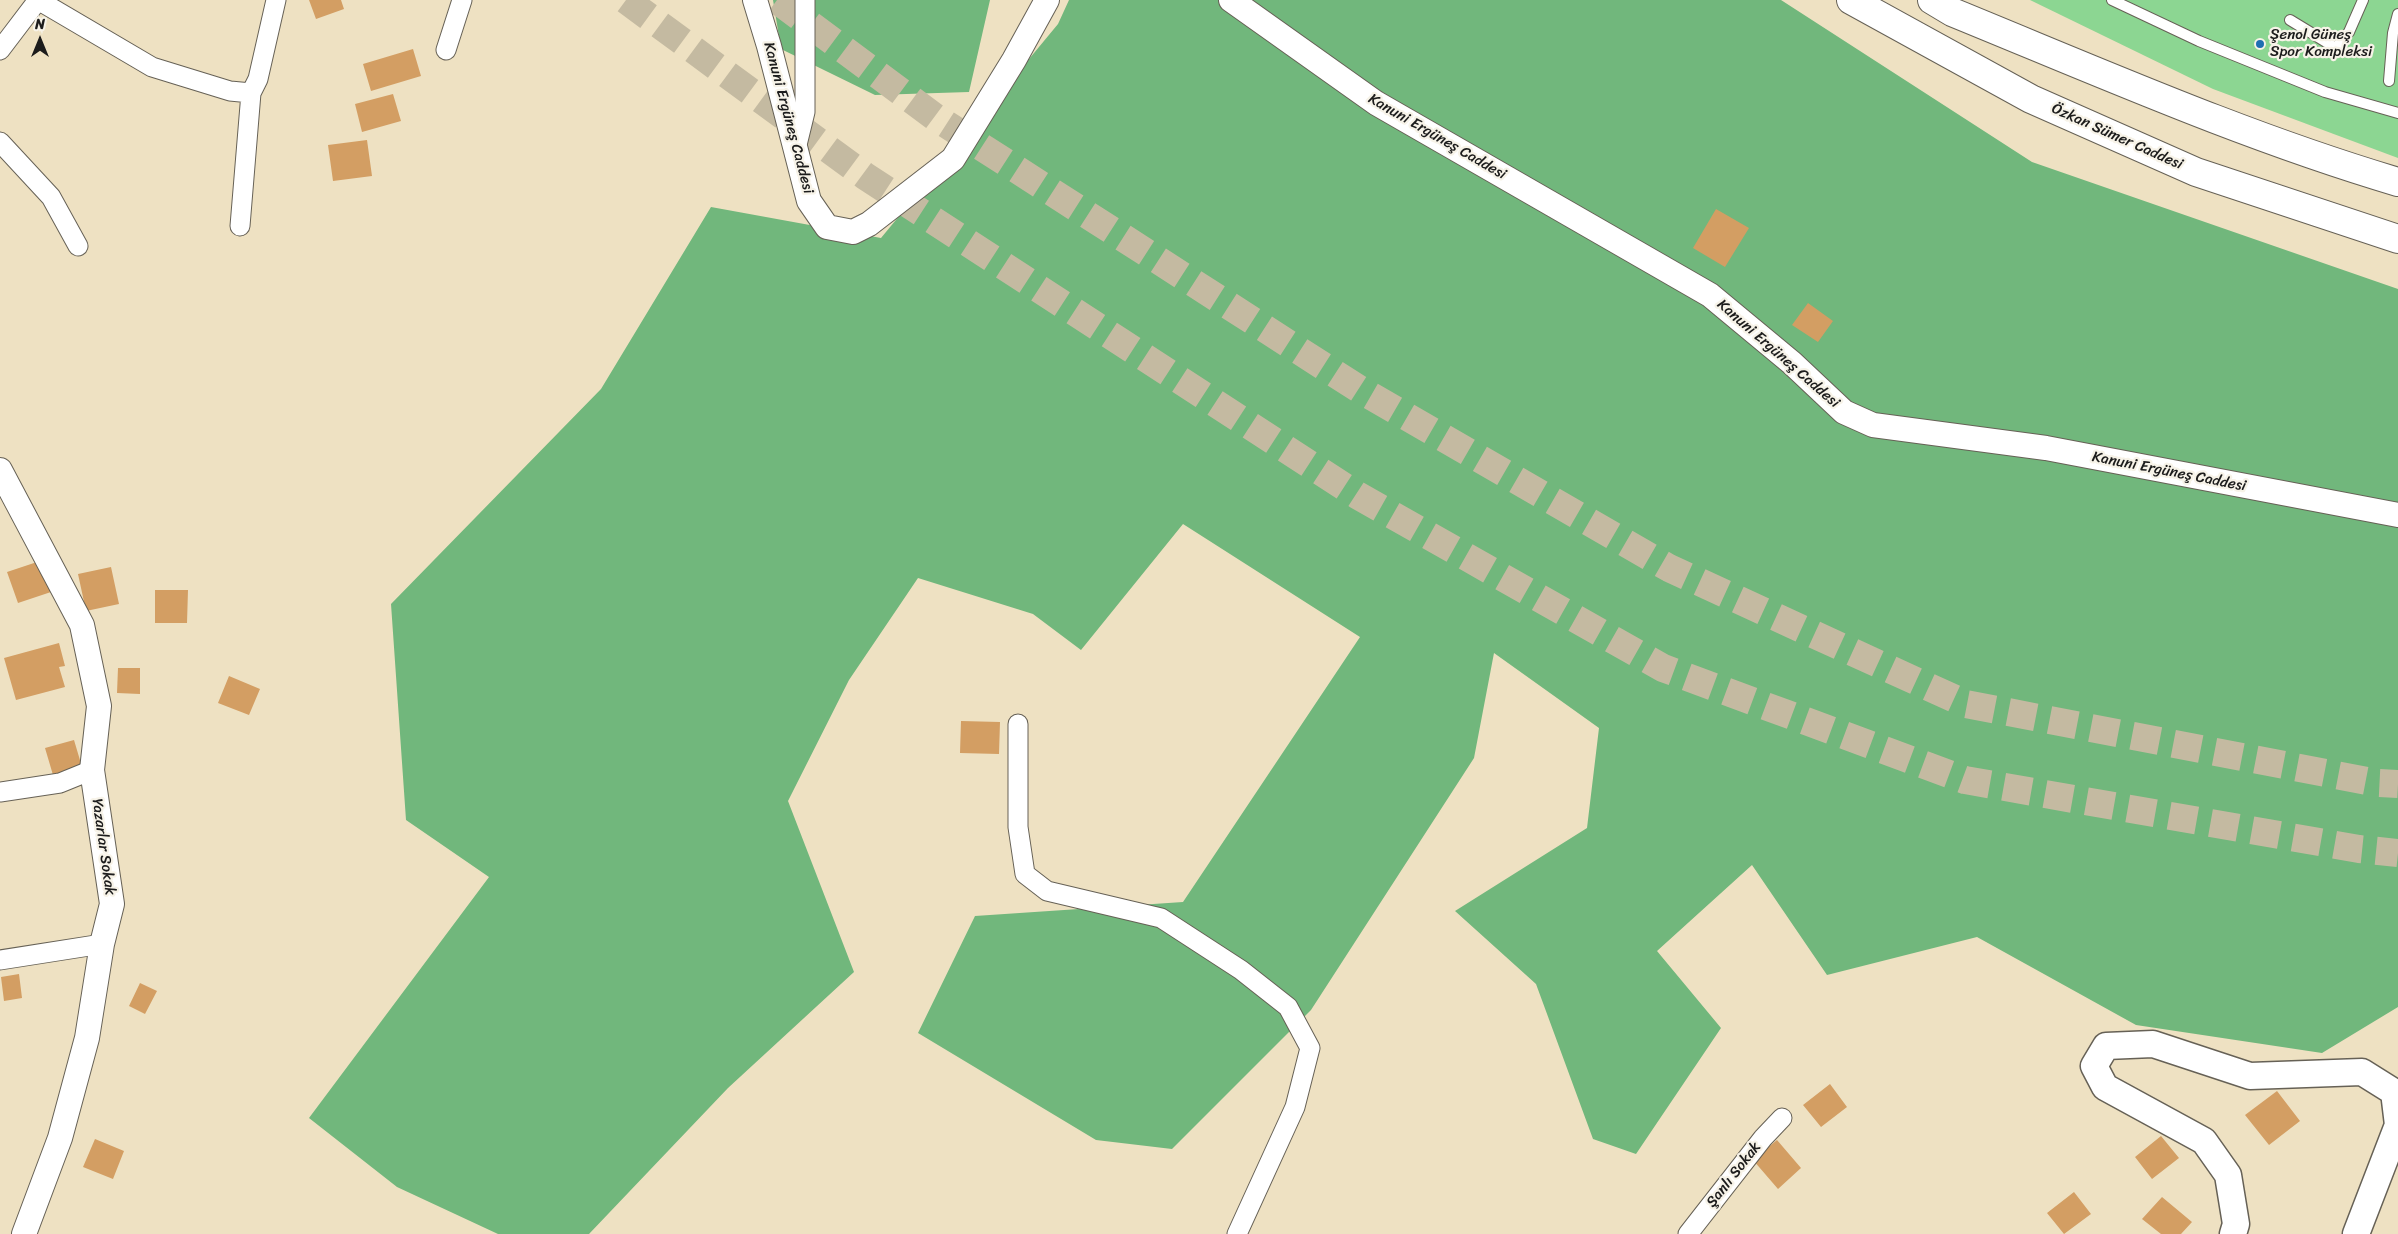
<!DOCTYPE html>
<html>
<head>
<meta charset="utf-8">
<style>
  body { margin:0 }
  #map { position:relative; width:2398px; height:1234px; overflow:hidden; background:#eee1c2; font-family:Sriracha,sans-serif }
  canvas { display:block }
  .north { position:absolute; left:15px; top:15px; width:50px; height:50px; -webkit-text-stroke:4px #f7f3e8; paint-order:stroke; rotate:0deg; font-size:14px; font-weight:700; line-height:20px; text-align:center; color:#1c1c1c }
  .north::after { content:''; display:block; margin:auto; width:18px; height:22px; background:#1c1c1c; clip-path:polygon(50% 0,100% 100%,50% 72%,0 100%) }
</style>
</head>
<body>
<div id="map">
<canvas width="2398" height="1234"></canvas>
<div class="north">N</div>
</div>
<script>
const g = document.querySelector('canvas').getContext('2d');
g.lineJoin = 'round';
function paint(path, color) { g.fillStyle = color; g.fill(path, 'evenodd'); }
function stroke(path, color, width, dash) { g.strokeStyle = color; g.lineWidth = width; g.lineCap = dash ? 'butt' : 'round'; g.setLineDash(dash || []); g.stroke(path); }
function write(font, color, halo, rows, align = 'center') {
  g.font = font + ' Sriracha,sans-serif'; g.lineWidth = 4.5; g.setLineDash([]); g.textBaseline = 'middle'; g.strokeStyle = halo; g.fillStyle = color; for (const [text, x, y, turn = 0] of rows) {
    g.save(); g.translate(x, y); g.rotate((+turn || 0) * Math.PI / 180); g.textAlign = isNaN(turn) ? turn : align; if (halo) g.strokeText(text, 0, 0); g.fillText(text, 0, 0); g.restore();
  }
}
paint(new Path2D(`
  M2030,0H2398V158L2213,89Z`), '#8cd692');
paint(new Path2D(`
  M773,0H990L969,92L875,95L781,49Z
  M1069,0H1781L2032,162L2398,289V1007L2322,1053L2136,1025L1977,937L1827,975L1752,865L1657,951L1721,1028L1636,1154L1593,1139L1536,984L1455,911L1587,828L1599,728L1494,653L1474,758L1311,1010L1172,1149L1096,1140L918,1033L975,916L1183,902L1360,637L1183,524L1081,650L1033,614L918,578L849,680L788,801L854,972L728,1088L589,1234H498L397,1187L309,1118L489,877L406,820L391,604L601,389L711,207L881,238L1058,24Z`), '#71b77c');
paint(new Path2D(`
  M309,0H341L344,9L316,19Z
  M413,49L421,76L371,91L363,64Z
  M393,94L401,121L362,132L355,104Z
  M367,140L372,176L333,181L328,145Z
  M1716,209L1749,228L1725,267L1693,248Z
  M1808,303L1833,321L1818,342L1792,325Z
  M43,560L54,591L18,603L7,572Z
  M111,567L119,604L86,611L78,574Z
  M155,590H188L187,623H155Z
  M59,643L65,666L59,667L65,687L16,700L4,658Z
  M118,668H140V694L117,693Z
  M229,676L260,689L249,715L218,703Z
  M961,721L1000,722L999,754L960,753Z
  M74,740L82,767L53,775L45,748Z
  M19,974L22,998L4,1001L1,977Z
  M140,983L157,991L145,1014L129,1006Z
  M1830,1084L1847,1107L1821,1127L1803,1105Z
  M2277,1091L2300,1121L2269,1145L2245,1115Z
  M2161,1136L2179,1158L2152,1179L2135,1157Z
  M95,1139L124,1151L113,1179L83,1167Z
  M1777,1140L1801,1168L1778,1189L1753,1160Z
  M2074,1192L2091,1214L2064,1234L2047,1213Z
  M2162,1197L2192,1222L2181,1234H2161L2142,1219Z`), '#d39e63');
stroke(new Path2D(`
  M626,0L865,176L1357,495L1663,668L1965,780L2359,849L2398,853
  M777,0L935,117L1359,389L1669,568L1966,704L2378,783L2398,784`), '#c4baa1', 28, [28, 14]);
const service = new Path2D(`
  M2112,0L2199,41L2325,92L2398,113
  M2290,20L2336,48L2349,32L2363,0
  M2389,81L2393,33L2398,14`);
const minor = new Path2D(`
  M38,0L152,67L230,91L251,93L258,79L276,0
  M0,50L38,0
  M446,50L462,0
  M0,142L51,197L78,246
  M796,149L805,112V0
  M240,226L251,93
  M1018,724V827L1025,874L1047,891L1161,918L1241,970L1288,1007L1310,1048L1295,1107L1237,1234
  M0,792L60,783L92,770
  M0,960L102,944
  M1688,1234L1763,1138L1782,1118`);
const tertiary = new Path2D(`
  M755,0L769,46L809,201L827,227L853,232L869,224L953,159L1014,60L1047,0
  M1231,0L1376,103L1710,295L1792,363L1844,412L1873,425L2046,448L2398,515
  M0,470L82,625L99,706L92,770L112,904L102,944L87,1038L60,1138L24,1234`);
const secondary = new Path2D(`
  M2233,1234L2236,1224L2228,1175L2204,1141L2105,1087L2094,1066L2106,1046L2153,1044L2250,1076L2362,1072L2394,1092L2398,1125L2356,1234`);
const primary = new Path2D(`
  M1851,0L2031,99L2196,172L2398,239
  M1932,0L1952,12C2099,72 2246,137 2398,182`);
stroke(service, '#666156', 12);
stroke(minor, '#666156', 21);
stroke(tertiary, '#666156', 26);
stroke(secondary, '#666156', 29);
stroke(primary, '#666156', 30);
stroke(service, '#fff', 10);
stroke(minor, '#fff', 19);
stroke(tertiary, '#fff', 24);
stroke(secondary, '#fff', 26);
stroke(primary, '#fff', 28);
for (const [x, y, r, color] of [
  [2260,44,5,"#1f6fb2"]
]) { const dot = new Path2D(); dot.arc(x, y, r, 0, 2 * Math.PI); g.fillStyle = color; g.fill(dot); stroke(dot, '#f7f3e8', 2); }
write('15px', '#1c1c1c', '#f7f3e8', [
  ["Şenol Güneş",2270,35],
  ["Spor Kompleksi",2270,52]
], 'left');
write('15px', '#1c1c1c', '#f7f3e8', [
  ["Kanuni Ergüneş Caddesi",788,118,75],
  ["Kanuni Ergüneş Caddesi",1437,137,30],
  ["Özkan Sümer Caddesi",2117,137,24],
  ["Kanuni Ergüneş Caddesi",1778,354,41],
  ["Kanuni Ergüneş Caddesi",2169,472,11],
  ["Yazarlar Sokak",103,847,82],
  ["Şanlı Sokak",1734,1175,-52]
]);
</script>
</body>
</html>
